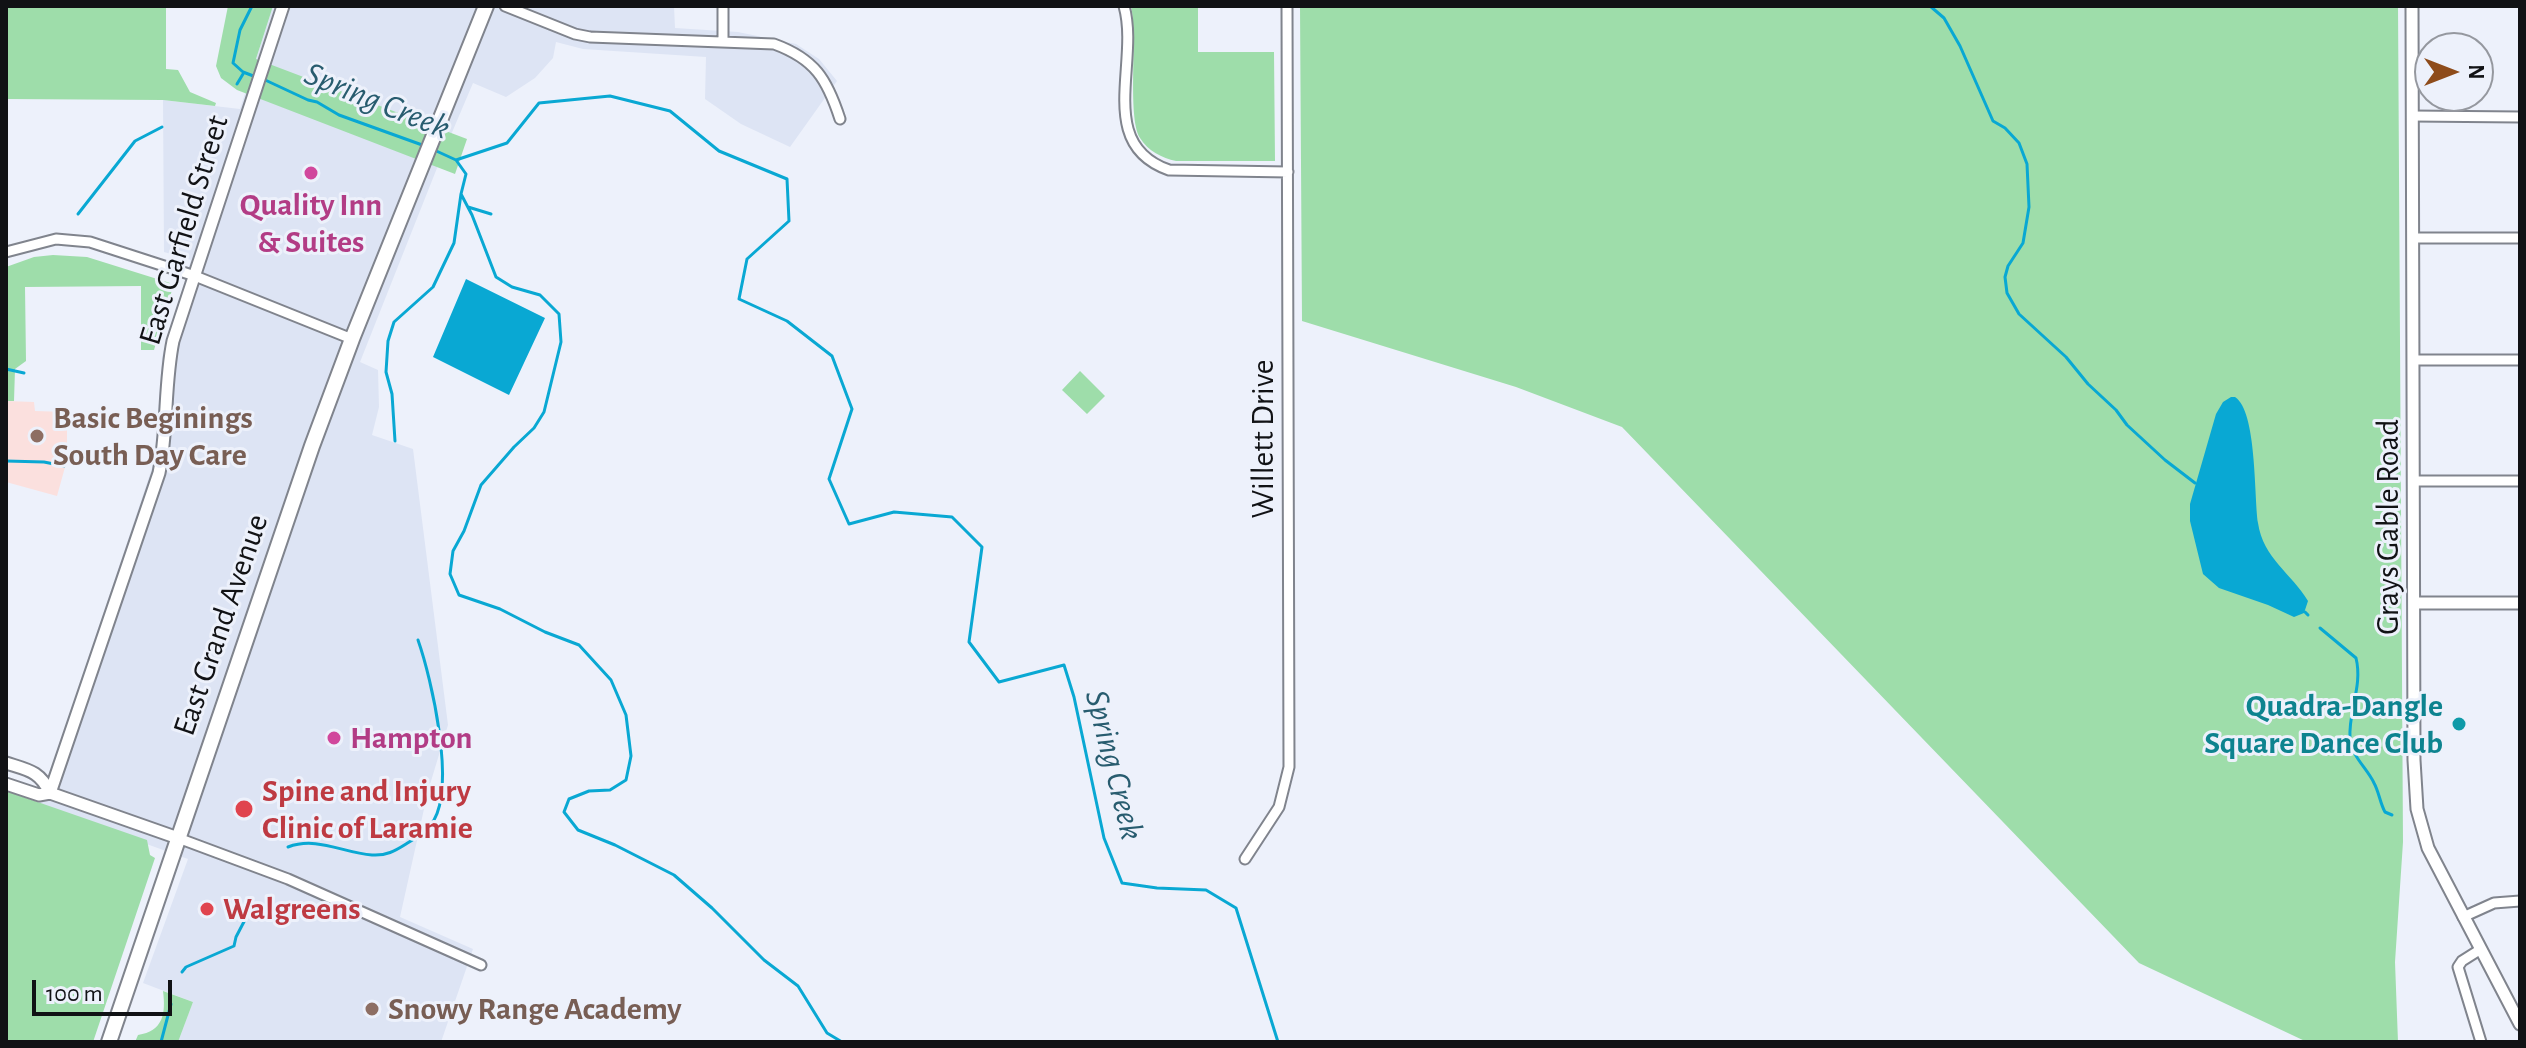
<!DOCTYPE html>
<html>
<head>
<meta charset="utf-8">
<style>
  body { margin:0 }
  #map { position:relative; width:2526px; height:1048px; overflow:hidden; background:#edf1fb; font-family:"Alegreya Sans",sans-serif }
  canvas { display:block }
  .frame { position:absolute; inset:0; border:8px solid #111215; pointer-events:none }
  .north { position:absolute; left:2414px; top:32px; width:80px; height:80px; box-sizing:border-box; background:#edf1fb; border:2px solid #95989f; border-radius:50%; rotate:90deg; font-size:22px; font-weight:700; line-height:32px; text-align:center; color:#111215 }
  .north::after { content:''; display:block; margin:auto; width:28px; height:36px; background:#8e4c1b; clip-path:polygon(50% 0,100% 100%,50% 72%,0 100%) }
  .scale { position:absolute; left:32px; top:980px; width:140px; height:36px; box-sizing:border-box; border:4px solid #111215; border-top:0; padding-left:10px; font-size:24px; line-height:28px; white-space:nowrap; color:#111215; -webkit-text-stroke:6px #edf1fb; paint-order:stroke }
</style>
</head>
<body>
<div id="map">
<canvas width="2526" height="1048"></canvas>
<div class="frame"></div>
<div class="north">N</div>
<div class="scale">100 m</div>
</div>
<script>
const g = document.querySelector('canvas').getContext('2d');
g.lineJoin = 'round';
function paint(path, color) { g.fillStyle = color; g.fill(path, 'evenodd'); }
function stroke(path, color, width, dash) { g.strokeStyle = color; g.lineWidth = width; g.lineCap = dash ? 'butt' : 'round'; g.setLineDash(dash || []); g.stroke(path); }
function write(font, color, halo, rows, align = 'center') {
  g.font = font + ' "Alegreya Sans",sans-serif'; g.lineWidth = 6; g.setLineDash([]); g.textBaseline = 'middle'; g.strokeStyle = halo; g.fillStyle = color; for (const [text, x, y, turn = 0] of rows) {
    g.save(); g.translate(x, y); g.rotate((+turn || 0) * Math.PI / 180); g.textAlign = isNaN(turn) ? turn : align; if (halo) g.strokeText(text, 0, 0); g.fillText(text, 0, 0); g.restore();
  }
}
paint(new Path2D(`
  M273,6H674L675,28L738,32L796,44L819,59L837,81L790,147L741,124L705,99L706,57L583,49L556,42L553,58L535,78L506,97L473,83L439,163L360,362L378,370L379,407L372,435L413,449L448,725L428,791L400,917L473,949L441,1042H178L193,1002L143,983L188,859L39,805L152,468L156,449L162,357L191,260L164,252L163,100L240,109Z`), '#dde4f4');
paint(new Path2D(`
  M6,401L34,402L35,411L67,412V460L57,496L6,482Z`), '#fbe0de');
paint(new Path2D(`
  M6,6H166V69L178,70L190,92L216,103L215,106L163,100L6,99Z
  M228,6H273L256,59L467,139L455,174L237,90L221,78L216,66Z
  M1131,6H1198V52H1274L1275,161H1176C1162,158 1148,151 1140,138C1127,116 1138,38 1131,6Z
  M1300,6H2398L2403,842L2395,962L2398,1042H2307L2139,963L1622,427L1516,387L1302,321Z
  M53,255L87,257L170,283L172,290L154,350H141V286L25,287L26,361L15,369L14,401H6V267L34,257Z
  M1080,371L1105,396L1087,414L1062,390Z
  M6,791L147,840L150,855L155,858L93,1042H6Z
  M163,991L193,1002L178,1042H135L138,1035C163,1031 166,1014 163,991Z`), '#9eddaa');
paint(new Path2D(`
  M466,279L545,318L509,395L433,357Z
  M2231,397H2235C2257,411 2254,496 2258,523C2263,558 2292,574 2308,601L2304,613L2294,617L2268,605L2219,588L2203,574L2190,521V504L2216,414L2223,402Z`), '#09a8d3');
stroke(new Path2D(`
  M252,6L240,30L233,63L243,72L256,77
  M1930,6L1944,18L1960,46L1993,121L2005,128L2019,143L2027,164L2029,207L2023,243L2008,266L2005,277L2007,293L2019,314L2066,357L2088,384L2116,410L2127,425L2165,460L2195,483
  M263,79L308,100L317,102L339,115L425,146
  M237,84L243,74
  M432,149L456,160L507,143L539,103L610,96L670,111L719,151L787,179L789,221L747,259L739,299L787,321L832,356L852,409L829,479L849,524L894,512L952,517L982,547L969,642L999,682L1064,665L1074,697L1104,838L1122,883L1157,888L1206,890L1236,908L1278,1042
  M461,194L472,215L496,277L512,287L540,295L559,314L561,342L544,412L534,428L514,447L481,485L464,531L453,551L450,574L459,595L500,609L545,632L579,645L611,680L626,715L631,756L626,780L610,790L589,791L569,799L564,812L578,830L615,845L674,875L712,908L764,960L798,986L827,1033L842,1042
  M468,207L491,214
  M78,214L135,141L162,127
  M6,369L24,373
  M395,441L392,394L386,372L388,341L394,322L433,287L454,243L461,194L466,174L456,160
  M6,461L44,462L64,466
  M2305,612L2308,615
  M2320,628L2356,658C2363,686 2348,711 2350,739C2352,757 2367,768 2374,783C2379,792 2380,803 2385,812L2392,815
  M288,847C317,836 343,853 372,855C386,856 395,851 406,844C417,837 428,831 434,820C455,783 432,680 418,640
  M182,972L186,967L234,946L236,937L248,914L260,910
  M161,1042L171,1004
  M872,1042H877`), '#09a8d3', 3);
const minor = new Path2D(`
  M505,6L575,34L590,37L774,44C815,59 827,79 840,119
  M1124,6C1140,63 1095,144 1169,170L1288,172
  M723,41V6
  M2412,116L2520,117
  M2413,238H2520
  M6,252L56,239L90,242L195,276L352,339
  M2413,360H2520
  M2413,481H2520
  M178,838L288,879L481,965
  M1245,859L1279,807L1289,767L1287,6
  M2463,917L2494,903L2520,901
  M2481,949L2462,961L2458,967L2481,1042`);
const tertiary = new Path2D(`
  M2412,6L2414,760L2417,809L2428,848L2520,1024
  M2414,603H2520
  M6,763C28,770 40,771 50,793
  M6,784L39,795L50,793L178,838
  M50,793L159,473C168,429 164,385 173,341L283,6`);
const primary = new Path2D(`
  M109,1042L312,446L352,339L486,6`);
stroke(minor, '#80848d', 13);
stroke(tertiary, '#80848d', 15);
stroke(primary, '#80848d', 18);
stroke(minor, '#fff', 9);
stroke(tertiary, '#fff', 11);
stroke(primary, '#fff', 14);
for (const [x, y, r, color] of [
  [311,173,8,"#d1479c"],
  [37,436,8,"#8d6e63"],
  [2459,724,8,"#0f9aa8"],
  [334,738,8,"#d1479c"],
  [244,809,10,"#e0444e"],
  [207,909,8,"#e0444e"],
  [372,1009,8,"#8d6e63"]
]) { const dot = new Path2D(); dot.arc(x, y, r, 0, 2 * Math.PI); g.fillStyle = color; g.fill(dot); stroke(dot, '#edf1fb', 3); }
write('bold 32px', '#b23c85', '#edf1fb', [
  ["Quality Inn",311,205],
  ["& Suites",311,242],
  ["Hampton",350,738,"left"]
]);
write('32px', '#111215', '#edf1fb', [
  ["East Garfield Street",184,230,-73],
  ["Willett Drive",1263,439,-90],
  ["Grays Gable Road",2388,527,-90],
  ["East Grand Avenue",221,625,-71]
]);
write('bold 32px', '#785e54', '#edf1fb', [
  ["Basic Beginings",53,418],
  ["South Day Care",53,455],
  ["Snowy Range Academy",388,1009]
], 'left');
write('bold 32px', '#0d838f', '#edf1fb', [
  ["Quadra-Dangle",2443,706],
  ["Square Dance Club",2443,743]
], 'right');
write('bold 32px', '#be3a42', '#edf1fb', [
  ["Spine and Injury",262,791],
  ["Clinic of Laramie",262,828],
  ["Walgreens",223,909]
], 'left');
write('italic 34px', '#285c6f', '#edf1fb', [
  ["Spring Creek",377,101,22],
  ["Spring Creek",1114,765,76]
]);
</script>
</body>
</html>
